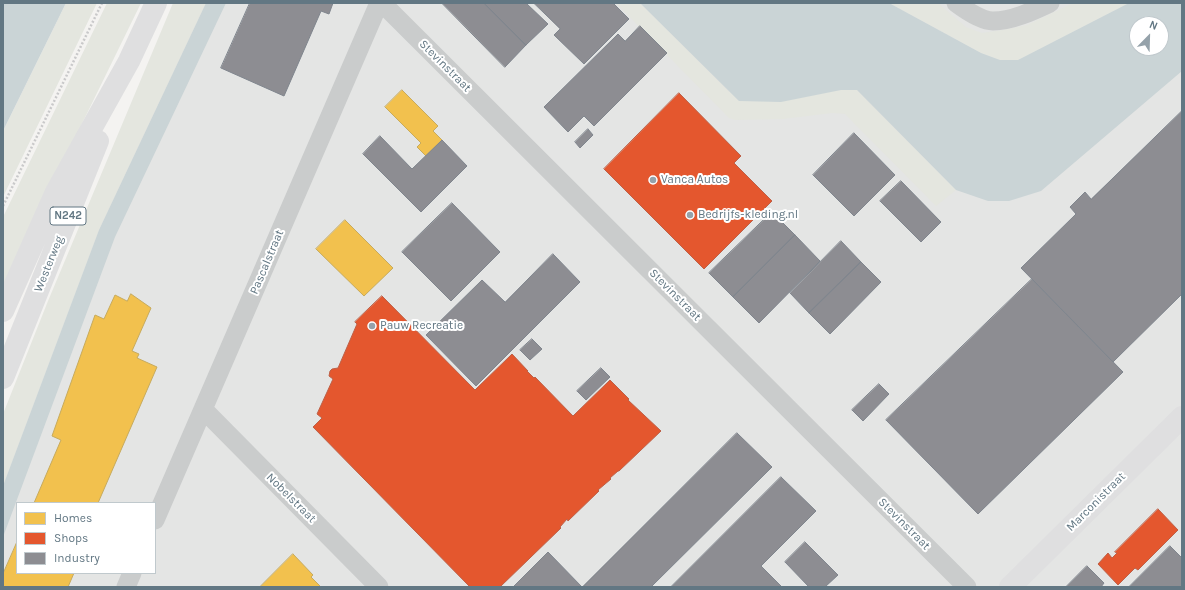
<!DOCTYPE html>
<html>
<head>
<meta charset="utf-8">
<style>
  body { margin:0 }
  #map { position:relative; width:1185px; height:590px; overflow:hidden; background:#f4f3f1; font-family:Karla,sans-serif }
  canvas { display:block }
  .frame { position:absolute; inset:0; border:4px solid #627783; pointer-events:none }
  .legend { position:absolute; left:16px; top:502px; width:140px; height:72px; box-sizing:border-box; background:#fff; border:1px solid #c0c9cd; margin:0; padding:5px 7px; list-style:none; font-size:12px; color:#627783 }
  .legend li { display:flex; align-items:center; gap:8px; height:20px }
  .legend b { width:20px; border:1px solid #c0c9cd }
  .north { position:absolute; left:1129px; top:16px; width:40px; height:40px; box-sizing:border-box; background:#fff; border:1px solid #c0c9cd; border-radius:50%; rotate:23deg; font-size:11px; font-weight:700; line-height:16px; text-align:center; color:#627783 }
  .north::after { content:''; display:block; margin:auto; width:14px; height:18px; background:#95a2aa; clip-path:polygon(50% 0,100% 100%,50% 72%,0 100%) }
</style>
</head>
<body>
<div id="map">
<canvas width="1185" height="590"></canvas>
<div class="frame"></div>
<ul class="legend">
<li><b style="height:11px;background:#f2c14e"></b>Homes</li>
<li><b style="height:11px;background:#e4572e"></b>Shops</li>
<li><b style="height:11px;background:#8d8d92"></b>Industry</li>
</ul>
<div class="north">N</div>
</div>
<script>
const g = document.querySelector('canvas').getContext('2d');
g.lineJoin = 'round';
function paint(path, color) { g.fillStyle = color; g.fill(path, 'evenodd'); }
function stroke(path, color, width, dash) { g.strokeStyle = color; g.lineWidth = width; g.lineCap = dash ? 'butt' : 'round'; g.setLineDash(dash || []); g.stroke(path); }
function write(font, color, halo, rows, align = 'center') {
  g.font = font + ' Karla,sans-serif'; g.lineWidth = 4; g.setLineDash([]); g.textBaseline = 'middle'; g.strokeStyle = halo; g.fillStyle = color; for (const [text, x, y, turn = 0] of rows) {
    g.save(); g.translate(x, y); g.rotate((+turn || 0) * Math.PI / 180); g.textAlign = isNaN(turn) ? turn : align; if (halo) g.strokeText(text, 0, 0); g.fillText(text, 0, 0); g.restore();
  }
}
paint(new Path2D(`
  M184,3H1182V587H3V437ZM1137,24H1161V48H1137ZM17,503H155V573H17Z`), '#e4e5e4');
paint(new Path2D(`
  M66,3H97L3,197V131Z
  M107,3H141L50,189L3,290V217Z
  M173,3H206L99,230L3,486V414L48,301Z
  M616,3H640L739,101L841,90H857L956,190L936,206L845,114L832,113L783,119L735,120L729,118Z
  M889,3H938L966,27L982,33L1003,30L1027,25L1073,3H1129L1018,60H1000L981,53Z`), '#e4e6df');
paint(new Path2D(`
  M3,3H66L3,131Z
  M206,3H226L115,237L3,537V486L99,230Z
  M640,3H889L981,53L1000,60H1018L1129,3H1182V71L1041,191L1009,201H988L956,190L857,90H841L781,102L739,101ZM1137,24H1161V48H1137Z`), '#cad4d6');
const homes = new Path2D(`
  M402,90L438,126L433,131L442,140L426,156L417,147L421,143L385,107Z
  M345,220L393,268L364,296L316,249Z
  M131,294L151,308L132,351L139,354L137,358L157,367L98,503H34L61,440L52,436L95,315L104,319L115,295L127,301Z
  M17,542V573H74L68,587H3V574Z
  M293,554L313,575L311,577L321,587H260Z`);
paint(homes, '#f2c14e');
stroke(homes, '#c7ab5e', 1);
const shops = new Path2D(`
  M679,93L741,156L734,163L772,201L704,269L604,169Z
  M382,296L475,390L512,354L528,371H527L534,378L535,377L573,416L610,380L629,399L628,400L661,431L619,471H618L610,478L611,479L598,490L599,491L568,521L567,519L560,527L561,528L500,587H470L313,427L322,418L317,414L333,379L329,376L330,371L332,369L338,368L357,324L355,322Z
  M1158,509L1178,530L1138,570L1135,568L1118,585L1098,564L1108,553L1112,558L1117,553L1115,552Z`);
paint(shops, '#e4572e');
stroke(shops, '#bd6148', 1);
const industry = new Path2D(`
  M250,3H333L329,14L321,11L284,96L221,68Z
  M442,3H484L526,45L505,67Z
  M484,3H526L548,24L526,45Z
  M534,3H613L629,19L584,64L554,35L560,29Z
  M640,26L667,53L594,126L584,116L568,132L544,107L618,34L625,41Z
  M1182,111V294L1113,362L1021,268L1076,214L1070,207L1085,192L1091,199Z
  M588,129L593,135L580,148L575,142Z
  M854,133L895,175L854,216L813,175Z
  M380,136L412,169L442,140L467,166L421,212L363,154Z
  M901,181L941,222L921,242L880,201Z
  M452,203L500,252L451,301L402,252Z
  M772,212L795,235L733,297L709,273Z
  M795,235L820,261L759,323L733,297Z
  M841,241L861,262L809,313L790,293Z
  M553,254L580,282L476,386L426,335L482,280L505,302Z
  M861,262L881,282L830,334L809,313Z
  M1032,279L1123,372L978,514L886,420Z
  M532,339L542,349L530,360L520,350Z
  M601,368L610,377L586,400L577,391Z
  M879,384L889,394L863,421L852,410Z
  M737,433L772,467L651,587H513L548,552L582,587Z
  M781,477L816,511L761,566L782,587H671Z
  M805,542L838,575L825,587H809L785,562Z
  M1170,546L1182,558V587H1129Z
  M1087,566L1104,583L1101,587H1066Z`);
paint(industry, '#8d8d92');
stroke(industry, '#80868e', 1);
stroke(new Path2D(`
  M3,206L102,3`), '#c9c9ca', 2.5, [2, 2]);
stroke(new Path2D(`
  M382,3L967,587
  M956,3C964,9 982,21 993,21C1012,21 1033,11 1050,3
  M203,409L379,587
  M155,520L379,3
  M126,587L132,573`), '#cacccc', 19);
stroke(new Path2D(`
  M1010,587L1182,417`), '#dfdfe0', 22);
stroke(new Path2D(`
  M3,311L56,192L129,61L156,3
  M3,378L98,141`), '#dfdfe0', 22);
for (const [x, y, r, color] of [
  [653,180,4,"#95a2aa"],
  [690,215,4,"#95a2aa"],
  [372,326,4,"#95a2aa"]
]) { const dot = new Path2D(); dot.arc(x, y, r, 0, 2 * Math.PI); g.fillStyle = color; g.fill(dot); stroke(dot, '#fff', 1.5); }
for (const [x, y, w] of [
  [68,216,36]
]) { const box = new Path2D(); box.roundRect(x - w / 2, y - 9, w, 18, 3); g.fillStyle = '#fff'; g.fill(box); stroke(box, '#627783', 1); }
write('bold 11px', '#627783', null, [
  ["N242",68,216]
]);
write('12px', '#627783', '#fff', [
  ["Stevinstraat",445,66,45],
  ["Pascalstraat",267,262,-67],
  ["Westerweg",49,264,-68],
  ["Stevinstraat",675,295,45],
  ["Nobelstraat",291,498,45],
  ["Marconistraat",1096,502,-45],
  ["Stevinstraat",904,524,45]
]);
write('12px', '#627783', '#fff', [
  ["Vanca Autos",661,180],
  ["Bedrijfs-kleding.nl",698,215],
  ["Pauw Recreatie",380,326]
], 'left');
</script>
</body>
</html>
